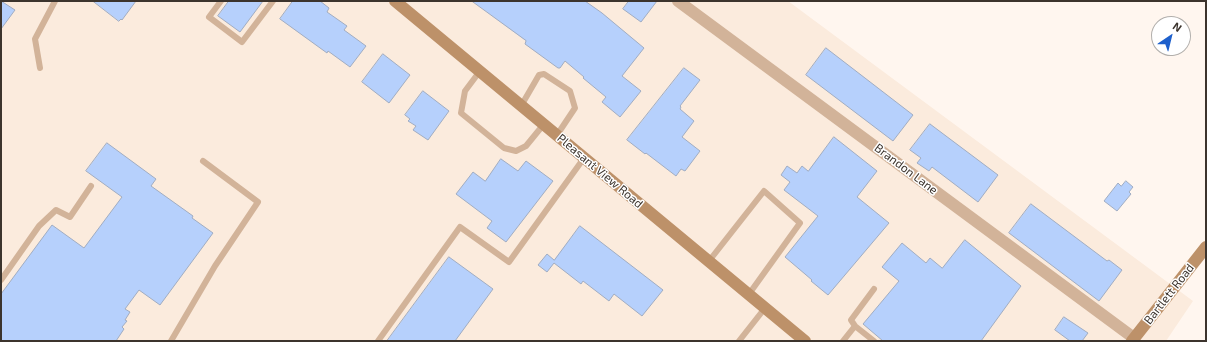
<!DOCTYPE html>
<html>
<head>
<meta charset="utf-8">
<style>
  body { margin:0 }
  #map { position:relative; width:1207px; height:342px; overflow:hidden; background:#fff6ef; font-family:"Exo 2",sans-serif }
  canvas { display:block }
  .frame { position:absolute; inset:0; border:2px solid #3c342d; pointer-events:none }
  .north { position:absolute; left:1151px; top:16px; width:40px; height:40px; box-sizing:border-box; background:#fff; border:1px solid #b1aeab; border-radius:50%; rotate:35deg; font-size:11px; font-weight:700; line-height:16px; text-align:center; color:#3c342d }
  .north::after { content:''; display:block; margin:auto; width:14px; height:18px; background:#1e60cc; clip-path:polygon(50% 0,100% 100%,50% 72%,0 100%) }
</style>
</head>
<body>
<div id="map">
<canvas width="1207" height="342"></canvas>
<div class="frame"></div>
<div class="north">N</div>
</div>
<script>
const g = document.querySelector('canvas').getContext('2d');
g.lineJoin = 'round';
function paint(path, color) { g.fillStyle = color; g.fill(path, 'evenodd'); }
function stroke(path, color, width, dash) { g.strokeStyle = color; g.lineWidth = width; g.lineCap = dash ? 'butt' : 'round'; g.setLineDash(dash || []); g.stroke(path); }
function write(font, color, halo, rows, align = 'center') {
  g.font = font + ' "Exo 2",sans-serif'; g.lineWidth = 3; g.setLineDash([]); g.textBaseline = 'middle'; g.strokeStyle = halo; g.fillStyle = color; for (const [text, x, y, turn = 0] of rows) {
    g.save(); g.translate(x, y); g.rotate((+turn || 0) * Math.PI / 180); g.textAlign = isNaN(turn) ? turn : align; if (halo) g.strokeText(text, 0, 0); g.fillText(text, 0, 0); g.restore();
  }
}
paint(new Path2D(`
  M1,1H788L1193,301L1166,341H1Z`), '#fbebdd');
const building = new Path2D(`
  M1,1L15,10L1,29Z
  M93,1H136L122,20L121,19L119,21Z
  M229,1H263L240,32L218,16Z
  M293,1H320L329,8L327,12L347,26L344,30L366,46L350,67L328,51L327,53L280,19Z
  M472,1H585L602,13L644,48L622,76L641,91L620,117L602,102L606,97L583,78L584,77L565,61L560,68H558L525,44L526,41Z
  M629,1H657L641,22L623,9Z
  M826,48L913,115L893,141L806,75Z
  M383,54L410,75L389,103L362,82Z
  M684,68L700,80L680,106L681,107L680,109L694,121L682,137L700,151L685,171L681,169L676,176L646,153L645,154L627,140Z
  M423,91L449,111L428,140L413,130L416,126L408,121L410,119L405,115Z
  M930,124L998,175L978,202L932,167L929,171L917,163L921,158L910,150Z
  M834,137L877,171L857,197L889,223L828,295L811,281L812,280L785,257L818,216L784,190L790,182L781,175L787,166L797,173L802,166L808,171Z
  M107,143L156,179L151,186L193,216L192,218L213,233L160,305L139,290L125,309L130,312L125,320L127,321L122,327L124,329L116,341H1V294L52,225L84,248L122,197L86,171Z
  M501,159L518,171L526,161L553,181L506,242L487,228L492,221L456,194L473,172L485,181Z
  M1126,181L1133,187L1129,192L1131,194L1117,211L1104,201L1118,183L1121,186Z
  M1031,204L1107,261L1109,260L1122,270L1099,301L1009,233Z
  M580,226L663,290L642,316L614,294L609,301L583,281L581,284L554,263L547,272L538,265L547,254L554,260Z
  M965,240L1021,286L981,341H883L863,324L899,281L882,267L902,243L926,263L930,258L942,268Z
  M449,257L493,289L455,341H387Z
  M1064,317L1088,333L1082,341H1070L1055,330Z`);
paint(building, '#b6d0fc');
stroke(building, '#a1adc2', 1);
stroke(new Path2D(`
  M221,1L209,17L242,42L273,1
  M40,68L35,39L55,1
  M480,71L465,91L461,113L504,148L516,151L526,146L544,124
  M521,106L539,75L544,74L570,91L575,108L557,135
  M709,261L764,191L800,223L749,294
  M1,280L39,226L56,210L70,217L91,186
  M855,326L874,341
  M171,341L215,266L258,202L203,161
  M378,341L460,227L509,262L584,158
  M739,341L765,308
  M843,341L855,326L851,320L874,289`), '#d2b399', 6);
stroke(new Path2D(`
  M678,1L1134,338`), '#d2b399', 12);
stroke(new Path2D(`
  M395,1L805,341
  M1132,341L1206,247`), '#bd9169', 12);
write('12px', '#3c342d', '#fff', [
  ["Brandon Lane",906,169,37],
  ["Pleasant View Road",600,171,40],
  ["Bartlett Road",1169,294,-52]
]);
</script>
</body>
</html>
